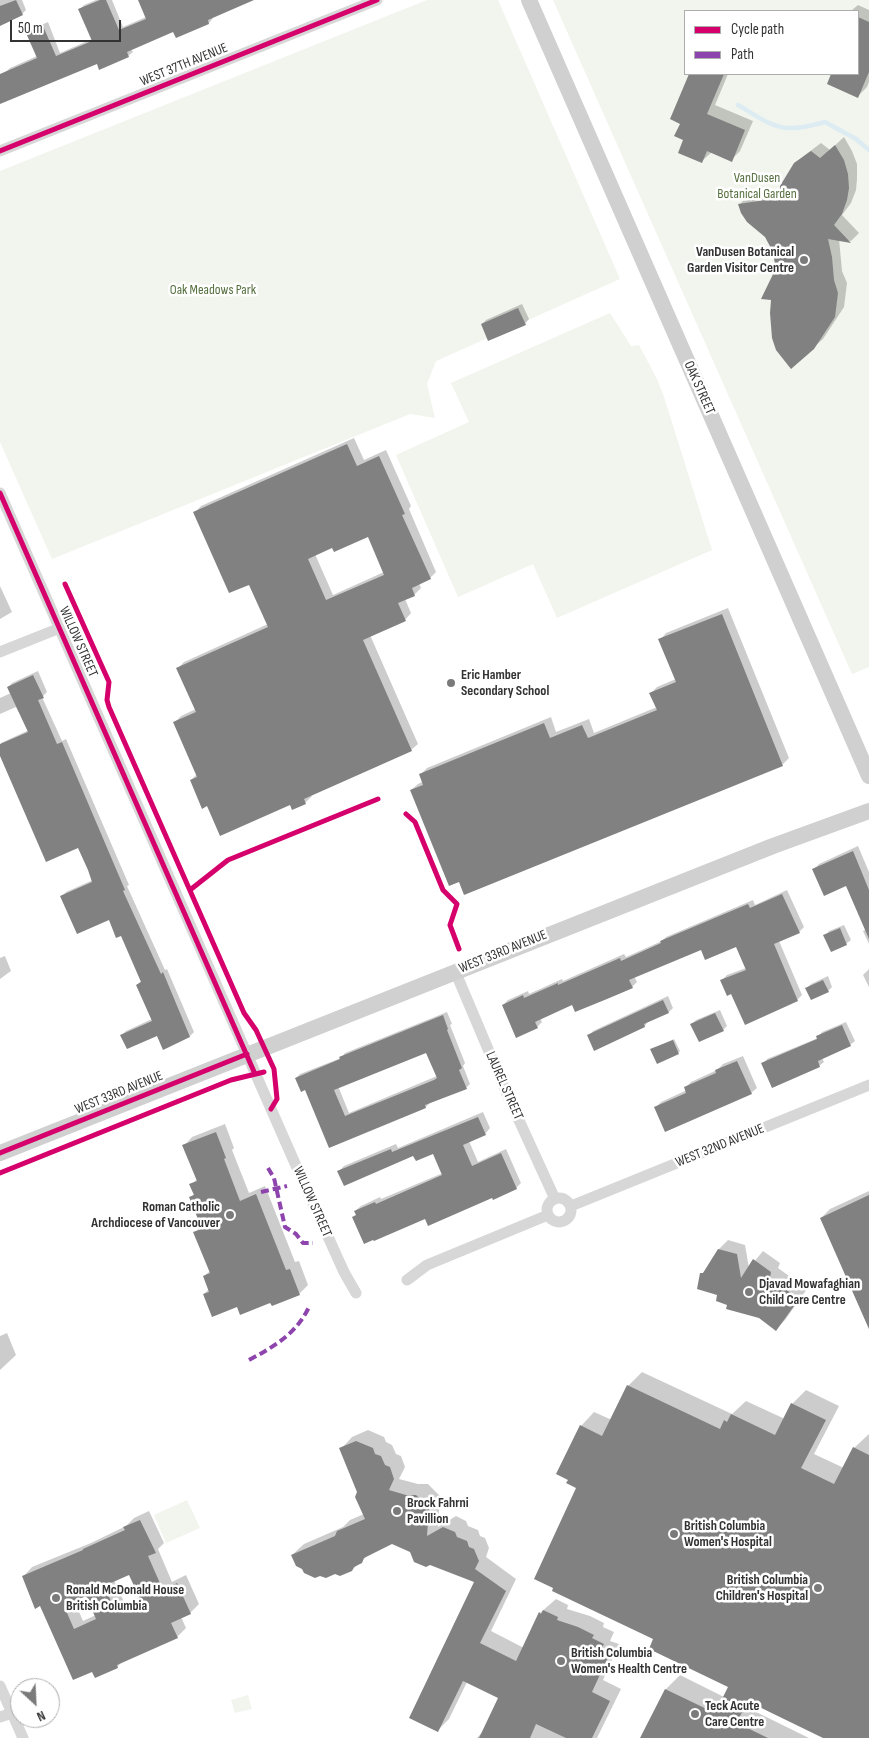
<!DOCTYPE html>
<html>
<head>
<meta charset="utf-8">
<style>
  body { margin:0 }
  #map { position:relative; width:869px; height:1738px; overflow:hidden; background:#fff; font-family:"Sofia Sans Condensed",sans-serif }
  canvas { display:block }
  .legend { position:absolute; left:684px; top:10px; width:175px; height:65px; box-sizing:border-box; background:#fff; border:1px solid #adadad; margin:0; padding:6px 9px; list-style:none; font-size:15px; color:#333 }
  .legend li { display:flex; align-items:center; gap:10px; height:25px }
  .legend b { width:25px; border:1px solid #adadad }
  .north { position:absolute; left:10px; top:1678px; width:50px; height:50px; box-sizing:border-box; background:#fff; border:1px solid #adadad; border-radius:50%; rotate:155deg; font-size:14px; font-weight:700; line-height:20px; text-align:center; color:#333 }
  .north::after { content:''; display:block; margin:auto; width:18px; height:22px; background:#7a7a7a; clip-path:polygon(50% 0,100% 100%,50% 72%,0 100%) }
  .scale { position:absolute; left:10px; top:20px; width:111px; height:22px; box-sizing:border-box; border:2px solid #333; border-top:0; padding-left:6px; font-size:15px; line-height:18px; white-space:nowrap; color:#333; -webkit-text-stroke:4px #fff; paint-order:stroke }
</style>
</head>
<body>
<div id="map">
<canvas width="869" height="1738"></canvas>
<ul class="legend">
<li><b style="height:6px;background:#d6006c"></b>Cycle path</li>
<li><b style="height:6px;background:#8e44ad"></b>Path</li>
</ul>
<div class="north">N</div>
<div class="scale">50 m</div>
</div>
<script>
const g = document.querySelector('canvas').getContext('2d');
g.lineJoin = 'round';
function paint(path, color) { g.fillStyle = color; g.fill(path, 'evenodd'); }
function stroke(path, color, width, dash) { g.strokeStyle = color; g.lineWidth = width; g.lineCap = dash ? 'butt' : 'round'; g.setLineDash(dash || []); g.stroke(path); }
function write(font, color, halo, rows, align = 'center') {
  g.font = font + ' "Sofia Sans Condensed",sans-serif'; g.lineWidth = 5; g.setLineDash([]); g.textBaseline = 'middle'; g.strokeStyle = halo; g.fillStyle = color; for (const [text, x, y, turn = 0] of rows) {
    g.save(); g.translate(x, y); g.rotate((+turn || 0) * Math.PI / 180); g.textAlign = isNaN(turn) ? turn : align; if (halo) g.strokeText(text, 0, 0); g.fillText(text, 0, 0); g.restore();
  }
}
paint(new Path2D(`
  M427,0H498L620,279L436,361L427,384L435,418L410,414L52,559L0,442V171Z
  M553,0H869V667L852,674ZM685,11H858V74H685Z
  M610,313L631,346L639,345L657,379L664,397L712,550L557,618L533,564L458,597L396,455L469,422L451,383Z
  M187,1500L200,1528L166,1543L154,1515Z
  M248,1695L252,1709L235,1713L231,1700Z`), '#f1f5ed');
paint(new Path2D(`
  M0,0H22L26,10L22,14L0,24Z
  M96,0H112L123,27L146,17L139,0H253L212,17L213,18L209,23L176,37L174,31L131,49L133,52L128,56L98,63L0,103V77L10,68L37,56L28,33L32,29L48,22L60,53L92,39L80,9L84,5Z
  M858,5L869,10V82L867,87L858,96L828,83L833,74H858V11H851Z
  M691,74H728L715,105L753,121L740,151L731,160L712,152L702,161L685,139L681,123L672,119Z
  M844,137L852,151L857,164V179L856,190L851,203L842,215L859,233L851,241L839,239L842,271L847,283L844,307L823,339L813,348L777,268L774,249L766,236L740,204L749,195L781,191L795,164L805,155L821,143L830,150Z
  M522,304L529,319L525,324H482L486,320Z
  M354,438L364,460L386,450L411,506L409,509L436,572L430,578L419,583L421,588L414,595L405,599L411,613L405,620L370,635L418,744L411,750L311,795L312,796L305,803L207,805L191,780L197,774L174,723L181,716L196,709L178,668L184,662L268,624L250,583L195,512L201,506ZM368,535L384,572L333,595L315,554L333,546Z
  M0,586L12,612L0,619Z
  M728,608L789,758L783,764L465,894L459,881L411,790L418,784L424,781L421,774L427,768L551,717L556,732L589,719L594,733L657,707L651,693L657,687L676,679L660,640L666,633Z
  M38,671L47,692L42,697L62,741L66,739L129,885L127,886L165,970L167,969L194,1032L190,1036L163,1048L157,1035H122L126,1031L152,1019L137,985L142,980L121,934L109,918L62,896L66,892L93,880L78,846L0,754L1,743L29,730L16,707L0,714V698L11,693L8,687L12,683Z
  M858,846L869,872V944L863,931L866,929L847,885L814,869L819,864Z
  M787,890L804,927L799,932L779,941L802,995L797,1000L732,992L722,980L727,975L746,968L736,945L701,948L634,976L637,982L632,987L573,1004L540,1018L542,1022L537,1027L503,1005L508,1000L528,991L529,994L562,979L563,981L624,954L626,957L662,941L666,937L753,900L755,905Z
  M844,925L851,940L846,944L825,936L829,931Z
  M5,956L11,971L0,979V958Z
  M869,969V987L863,975Z
  M828,976L832,987L828,991L807,988L811,984Z
  M668,996L673,1008L669,1012L648,1021L645,1026L589,1036L593,1031Z
  M720,1010L727,1026L723,1030L692,1024L696,1020Z
  M447,1012L452,1024L450,1025L465,1063L463,1066L470,1084L466,1088L430,1103L426,1107L330,1146L306,1089L296,1078L300,1074L341,1058L345,1053ZM427,1051L437,1076L349,1113L338,1086Z
  M846,1022L855,1041L850,1045L822,1058L824,1062L819,1066L763,1064L767,1059L818,1038L822,1032Z
  M674,1039L680,1051L678,1053L652,1049Z
  M743,1056L757,1088L751,1093L655,1108L661,1102L687,1090L685,1088L691,1082L717,1070L723,1064Z
  M483,1112L490,1128L485,1134L469,1141L478,1162L506,1149L521,1183L516,1188L426,1217L357,1214L355,1211L361,1206L380,1197L381,1199L443,1173L434,1152L414,1154L339,1171L344,1166L396,1144L398,1148Z
  M225,1124L234,1148L232,1150L249,1193L265,1186L295,1262L299,1261L308,1285L299,1294L238,1305L204,1294L209,1289L204,1276L210,1271L195,1232L202,1226L190,1198L195,1193L191,1185L197,1179L184,1146L192,1137Z
  M869,1191V1329L821,1218L830,1209Z
  M728,1240L745,1245L749,1268L763,1251L780,1263L778,1268L807,1289L785,1320L776,1329L759,1317L728,1305L702,1274L709,1266L719,1249Z
  M7,1333L16,1355L0,1370V1336Z
  M642,1372L732,1414L746,1401L785,1419L792,1404L806,1390L839,1406L814,1454L844,1468L854,1448L869,1434V1738H826L753,1702L750,1709L809,1738H642L666,1689L680,1675L724,1697L729,1686L655,1638L578,1488L581,1426L594,1412L612,1420L628,1386Z
  M368,1430L384,1437L386,1442L392,1445L396,1454L401,1456L405,1467L399,1479L418,1484H428L440,1496L438,1527L456,1516L466,1521L468,1526L478,1530L480,1536L485,1538L489,1548L486,1557L516,1579L491,1631L524,1648L540,1613L556,1599L568,1605L567,1609L590,1616L604,1623L603,1627L614,1632L610,1641L619,1644L603,1680L621,1689L597,1738H477L485,1729L500,1698L467,1682L449,1719L438,1730L476,1582L392,1543L368,1555L352,1570L292,1555L304,1544L343,1527L350,1520L364,1514L359,1492L341,1449L352,1437Z
  M149,1511L164,1543L158,1549L172,1582L186,1575L199,1604L190,1613L181,1617L186,1628L177,1637L123,1661L117,1667L92,1670L41,1605L24,1576L32,1567L91,1543L126,1526L134,1518ZM129,1573L140,1597L125,1604L114,1580ZM86,1594L96,1615L83,1621L74,1600Z`), '#0003');
stroke(new Path2D(`
  M738,105C752,113 770,127 787,128C800,129 813,125 825,122L856,139L869,150`), '#ddebf3', 4.5);
paint(new Path2D(`
  M16,0L23,15L0,26V6Z
  M100,0H106L119,30L146,19L138,0H254L208,20L209,24L176,38L173,32L127,52L129,57L99,70L97,64L0,104V74L37,58L26,33L43,26L56,56L92,41L78,9Z
  M858,17L869,22V72L858,98L827,84L831,74H858Z
  M689,74H724L707,114L745,130L732,162L707,151L702,163L678,153L683,140L674,136L680,124L670,119Z
  M835,145L844,160L848,174L849,188L847,200L842,214L834,225L851,243L828,239L832,257L834,280L838,293L835,317L814,349L791,369L776,350L772,338L770,313L771,300L761,299L776,268L772,250L765,237L747,222L741,213L738,204L780,198V186L794,163L811,151L820,158Z
  M518,308L526,325L488,341L481,324Z
  M347,444L357,466L379,456L405,514L402,515L431,579L412,588L415,596L398,603L406,621L363,640L412,751L304,799L306,804L292,810L290,805L220,836L207,806L202,809L190,780L197,777L173,722L196,712L176,668L268,627L249,585L229,593L193,512ZM368,537L384,575L326,600L308,559L332,548L334,552Z
  M722,614L783,766L464,895L459,882L449,886L410,790L423,785L419,774L544,723L550,738L582,725L588,738L657,710L649,693L676,682L658,639Z
  M33,675L44,698L38,700L57,744L62,742L125,890L123,891L161,974L163,972L190,1037L163,1050L157,1036L127,1049L120,1035L152,1021L136,985L141,982L121,936L116,938L109,920L77,934L60,896L92,882L88,870L78,848L46,862L0,756V744L28,732L7,687Z
  M853,851L869,890V939L846,886L824,896L812,869Z
  M782,894L800,933L774,944L798,1001L745,1025L731,994L727,996L720,980L746,970L736,947L705,960L701,950L629,980L633,988L607,999L575,1012L572,1005L535,1022L538,1028L516,1038L502,1005L523,995L524,998L558,983V985L620,958L621,961L661,943L660,941L748,904L750,908Z
  M840,928L847,945L831,952L823,935Z
  M823,980L829,992L811,1000L805,988Z
  M663,1000L669,1013L644,1024L645,1027L594,1051L587,1035Z
  M715,1013L724,1031L699,1042L690,1024Z
  M443,1015L448,1029L447,1030L462,1068L459,1070L467,1089L425,1105L426,1108L329,1148L305,1090L301,1092L295,1078L340,1059L339,1057ZM426,1053L437,1078L434,1080L345,1116L334,1090Z
  M842,1025L851,1046L818,1061L820,1067L772,1088L761,1063L817,1039L816,1036Z
  M673,1040L679,1054L657,1064L650,1049Z
  M737,1061L752,1094L665,1132L654,1107L686,1093L684,1087L716,1073L715,1070Z
  M478,1117L486,1135L463,1145L472,1166L501,1153L517,1189L493,1200L492,1198L428,1226L425,1219L374,1241L373,1240L364,1244L352,1217L356,1215L354,1211L375,1202L376,1204L442,1175L433,1154L416,1161L413,1156L344,1186L337,1171L391,1149L392,1152Z
  M216,1132L226,1158L224,1159L240,1201L256,1194L286,1270L290,1269L300,1295L272,1306L270,1303L240,1315L237,1307L212,1317L203,1294L209,1292L203,1276L210,1273L193,1232L202,1229L189,1197L194,1195L189,1184L197,1181L182,1145Z
  M869,1195V1329L820,1218Z
  M718,1249L737,1254L741,1278L753,1259L771,1272L770,1278L799,1299L776,1331L759,1318L726,1309L727,1305L716,1301L717,1295L697,1289L700,1273H703Z
  M627,1385L720,1429L724,1420L727,1422L731,1414L775,1435L791,1403L826,1420L801,1468L834,1484L853,1447L869,1455V1738H823L747,1701L737,1723L768,1738H640L665,1689L715,1713L728,1687L649,1649L653,1639L552,1591L553,1588L534,1579L576,1488L566,1483L568,1480L556,1474L580,1425L602,1436Z
  M356,1441L373,1448L375,1454L381,1456L385,1465L390,1467L394,1479L389,1490L406,1495H416L429,1507L427,1536L443,1527L455,1532L457,1537L467,1541L469,1547L474,1549L479,1561L475,1569L506,1591L480,1643L516,1661L539,1612L541,1614L543,1610L558,1617L557,1620L578,1627L594,1635L592,1638L604,1644L600,1652L609,1655L592,1692L610,1701L592,1738H566L536,1724L530,1738H479L498,1698L463,1681L438,1732L409,1718L474,1582L430,1565L426,1567L414,1562L410,1552L392,1544L364,1558L362,1563L354,1567L352,1571L340,1576L335,1574L326,1578L320,1576L315,1578L304,1573L302,1569L296,1566L291,1555L335,1536L337,1531L365,1519L355,1497L357,1492L339,1448Z
  M140,1520L156,1553L148,1556L163,1590L177,1583L191,1614L171,1623L178,1638L117,1665L118,1668L95,1678L92,1672L73,1680L40,1606L35,1609L22,1576L83,1550V1549L125,1530L123,1527ZM129,1575L141,1601L116,1612L104,1586ZM86,1596L96,1619L74,1629L64,1606Z`), '#818181');
stroke(new Path2D(`
  M0,151L377,0
  M0,493L301,1177L344,1272L356,1293
  M0,652L60,628
  M455,971L507,1094L555,1199
  M547 1210a12 12 0 1 1 24 0a12 12 0 1 1-24 0Z
  M571,1206L869,1085
  M407,1280L427,1265L548,1215
  M0,1686L23,1738
  M0,1717L12,1713`), '#d7d7d7', 11);
stroke(new Path2D(`
  M529,0L869,776
  M0,1153L773,846L869,811`), '#d0d0d0', 16);
stroke(new Path2D(`
  M268,1168L274,1178L285,1227L296,1234L303,1243H313
  M261,1192L287,1186
  M249,1360C275,1346 296,1334 309,1307`), '#8e44ad', 4, [8, 4]);
stroke(new Path2D(`
  M0,151L377,0
  M0,493L255,1074
  M65,584L109,682L107,700L109,707L244,1013L256,1030L274,1069L277,1099L271,1109
  M406,814L415,822L443,890L457,904L450,925L459,949
  M190,890L228,860L378,799
  M0,1153L247,1054
  M0,1173L231,1080L264,1072`), '#d6006c', 5);
for (const [x, y, r, color] of [
  [804,260,5,"#7a7a7a"],
  [451,683,5,"#7a7a7a"],
  [230,1215,5,"#7a7a7a"],
  [749,1292,5,"#7a7a7a"],
  [397,1511,5,"#7a7a7a"],
  [674,1534,5,"#7a7a7a"],
  [818,1588,5,"#7a7a7a"],
  [56,1598,5,"#7a7a7a"],
  [561,1661,5,"#7a7a7a"],
  [695,1714,5,"#7a7a7a"]
]) { const dot = new Path2D(); dot.arc(x, y, r, 0, 2 * Math.PI); g.fillStyle = color; g.fill(dot); stroke(dot, '#fff', 2); }
write('14px', '#333', '#fff', [
  ["WEST 37TH AVENUE",184,65,-22],
  ["OAK STREET",699,388,66],
  ["WILLOW STREET",78,642,66],
  ["WEST 33RD AVENUE",503,952,-22],
  ["LAUREL STREET",504,1086,66],
  ["WEST 33RD AVENUE",119,1093,-22],
  ["WEST 32ND AVENUE",720,1146,-22],
  ["WILLOW STREET",312,1202,66]
]);
write('14px', '#56703f', '#fff', [
  ["VanDusen",757,178],
  ["Botanical Garden",757,194],
  ["Oak Meadows Park",213,290]
]);
write('bold 14px', '#333', '#fff', [
  ["VanDusen Botanical",794,252,"right"],
  ["Garden Visitor Centre",794,268,"right"],
  ["Eric Hamber",461,675],
  ["Secondary School",461,691],
  ["Roman Catholic",220,1207,"right"],
  ["Archdiocese of Vancouver",220,1223,"right"],
  ["Djavad Mowafaghian",759,1284],
  ["Child Care Centre",759,1300],
  ["Brock Fahrni",407,1503],
  ["Pavillion",407,1519],
  ["British Columbia",684,1526],
  ["Women's Hospital",684,1542],
  ["British Columbia",808,1580,"right"],
  ["Children's Hospital",808,1596,"right"],
  ["Ronald McDonald House",66,1590],
  ["British Columbia",66,1606],
  ["British Columbia",571,1653],
  ["Women's Health Centre",571,1669],
  ["Teck Acute",705,1706],
  ["Care Centre",705,1722]
], 'left');
</script>
</body>
</html>
